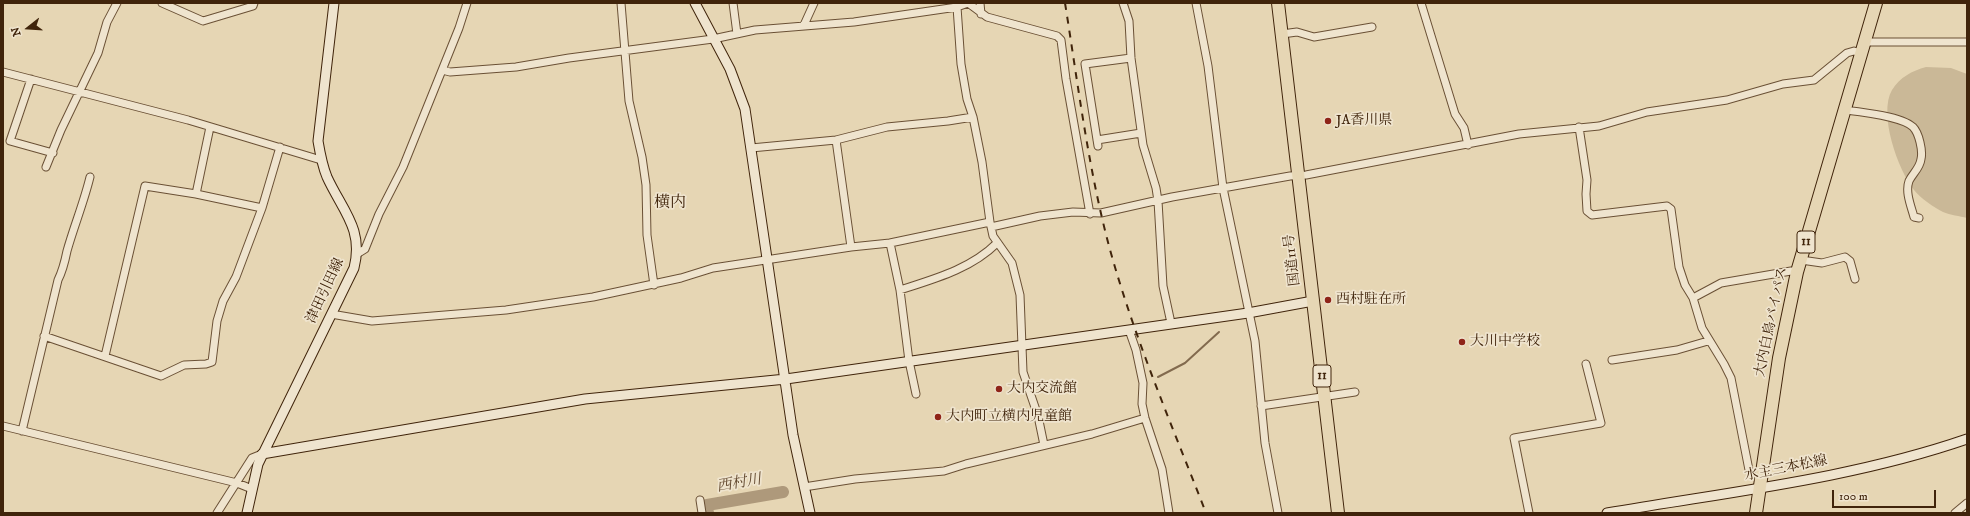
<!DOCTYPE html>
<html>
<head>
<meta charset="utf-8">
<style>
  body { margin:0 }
  #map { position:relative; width:1970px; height:516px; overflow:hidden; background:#e6d6b4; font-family:"IM FELL DW Pica",serif }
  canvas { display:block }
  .frame { position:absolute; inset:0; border:4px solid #40240b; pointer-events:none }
  .north { position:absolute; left:8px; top:8px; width:40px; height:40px; -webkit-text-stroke:3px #efe4ce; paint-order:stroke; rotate:253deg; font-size:11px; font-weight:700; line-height:16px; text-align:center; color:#40240b }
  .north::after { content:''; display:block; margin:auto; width:14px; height:18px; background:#40240b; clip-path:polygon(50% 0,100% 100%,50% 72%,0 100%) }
  .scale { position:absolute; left:1832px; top:490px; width:104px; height:18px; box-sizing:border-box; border:2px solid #40240b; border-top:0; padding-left:5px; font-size:12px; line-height:14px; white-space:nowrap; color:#40240b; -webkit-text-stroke:3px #efe4ce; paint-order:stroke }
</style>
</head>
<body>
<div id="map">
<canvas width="1970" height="516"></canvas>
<div class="frame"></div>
<div class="north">N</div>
<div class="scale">100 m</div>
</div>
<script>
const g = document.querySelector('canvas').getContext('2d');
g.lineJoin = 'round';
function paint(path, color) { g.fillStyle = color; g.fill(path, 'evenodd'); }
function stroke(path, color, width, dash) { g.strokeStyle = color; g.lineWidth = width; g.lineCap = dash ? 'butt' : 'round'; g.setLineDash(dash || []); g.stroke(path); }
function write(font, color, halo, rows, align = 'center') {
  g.font = font + ' "IM FELL DW Pica","Noto Serif JP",serif'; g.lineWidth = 3.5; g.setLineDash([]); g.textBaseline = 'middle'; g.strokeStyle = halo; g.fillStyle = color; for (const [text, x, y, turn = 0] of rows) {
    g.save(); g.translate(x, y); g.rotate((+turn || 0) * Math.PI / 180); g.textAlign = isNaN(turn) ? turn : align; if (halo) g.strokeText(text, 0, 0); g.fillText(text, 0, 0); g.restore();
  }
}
paint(new Path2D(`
  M1926,67L1951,68L1967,74V218C1960,216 1950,215 1943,212C1935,208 1920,198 1914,190C1898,170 1878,114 1892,90C1900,77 1912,71 1926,67Z`), '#cab897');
stroke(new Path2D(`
  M1158,377L1185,363L1219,332`), '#826a4e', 2);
stroke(new Path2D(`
  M708,513L707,505L783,492`), '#ae997b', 12);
const street = new Path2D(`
  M162,3L203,21L253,6L254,3
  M621,3L629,101L642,157L646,185L647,235L654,285
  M733,3L737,34
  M968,3L987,17L1057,36L1061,40L1066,79L1090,214
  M980,3L981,14
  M1123,3L1129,21L1131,58L1143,145L1156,188L1158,201L1163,286L1171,323
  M1196,3L1208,66L1223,188L1255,341L1265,443L1278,513
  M1421,3L1455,114L1464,128L1468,145
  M957,7L961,64L967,99L973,117L982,162L990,222L993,236L1012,263L1020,295L1023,372L1038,416L1044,445
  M804,25L814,3
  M1282,34L1297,32L1314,37L1372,27
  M1864,42H1967
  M442,70L450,72L516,67L569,58L713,39L755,30L854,22L957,7L968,3
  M3,72L188,120L321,160
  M31,79L10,141L53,153
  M1844,110C1861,112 1901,116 1913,127C1919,133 1923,151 1921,159C1920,168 1913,173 1909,181C1905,192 1911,206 1914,217L1919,218
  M1579,127L1587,180L1586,194L1587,211L1592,215L1667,206L1671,209L1679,267L1685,285L1693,298L1702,328L1724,364L1731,378L1749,470
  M836,140L851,247
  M1097,140L1141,133
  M1098,146L1085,64L1131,58
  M751,148L836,140L887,127L948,121L973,117
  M46,167L61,130L98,53L107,22L117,3
  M196,194L262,208
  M991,227L1040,216L1073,212L1101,213L1172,197L1290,176L1306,175L1519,134L1599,126L1647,112L1727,100L1783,84L1814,80L1847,53L1854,51L1861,53
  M890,243L900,290L909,361L916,394
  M357,254L365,249L379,214L403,167L459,28L467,3
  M1801,260L1822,263L1845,257L1850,261L1855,279
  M900,290C934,279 971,269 997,243
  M1693,298L1721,283L1791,271L1797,272
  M331,314L372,321L506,310L593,297L681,278L713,268L851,247L890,243L990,222
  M1129,330L1136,350L1143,383L1142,404L1145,418L1162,469L1169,513
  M44,336L161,376L184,365L206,364L212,362L217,321L223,301L236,277L262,208L280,147
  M105,356L145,186L196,194L210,127
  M1612,360L1677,350L1708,341
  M1261,406L1355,392
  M3,426L237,483L252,489
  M22,431L58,280C63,270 65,261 67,251C74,226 84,202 90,177
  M804,487L855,479L944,471L966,464L1092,434L1145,418
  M700,500L702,513
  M217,513L252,458L262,454
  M1529,513L1514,438L1601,423L1586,364
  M1955,513L1967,503`);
const secondary = new Path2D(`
  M695,3L730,69L745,109L793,435L810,513
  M262,454L585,399L786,379L1248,313L1313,301
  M247,513L258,464L354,268C364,229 342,210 327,177C322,165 320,153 318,141L334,3
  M1607,513C1727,492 1851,479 1967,439`);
const highway = new Path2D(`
  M1278,3L1338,513
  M1756,513L1779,358L1797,272L1876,3`);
stroke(street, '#6a5035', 9);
stroke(secondary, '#40240b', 11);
stroke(highway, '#40240b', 14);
stroke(street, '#efe4ce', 7);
stroke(secondary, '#efe4ce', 9);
stroke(highway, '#e6d6b4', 12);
stroke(new Path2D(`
  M1065,3C1078,84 1088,167 1109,246C1134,338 1172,425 1206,513`), '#40240b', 2, [7, 7]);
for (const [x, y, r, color] of [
  [1328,121,4,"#8f2418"],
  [1328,300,4,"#8f2418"],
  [1462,342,4,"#8f2418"],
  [999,389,4,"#8f2418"],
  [938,417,4,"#8f2418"]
]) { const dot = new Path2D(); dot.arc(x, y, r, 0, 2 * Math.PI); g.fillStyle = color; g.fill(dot); stroke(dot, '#efe4ce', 1.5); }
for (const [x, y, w] of [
  [1806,242,18],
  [1322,376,18]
]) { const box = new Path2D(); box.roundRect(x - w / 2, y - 11, w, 22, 3); g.fillStyle = '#efe4ce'; g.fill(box); stroke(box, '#40240b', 1); }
write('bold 13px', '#40240b', null, [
  ["11",1806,242],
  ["11",1322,376]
]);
write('14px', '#40240b', '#efe4ce', [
  ["JA香川県",1336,121],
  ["西村駐在所",1336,300],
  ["大川中学校",1470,342],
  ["大内交流館",1007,389],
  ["大内町立横内児童館",946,417]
], 'left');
write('14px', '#40240b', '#efe4ce', [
  ["国道11号",1293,260,-97],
  ["津田引田線",326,291,-65],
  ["大内白鳥バイパス",1772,322,-78],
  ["水主三本松線",1786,469,-11]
]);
write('italic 15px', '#61472d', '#efe4ce', [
  ["西村川",739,484,-10]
]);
write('16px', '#40240b', '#efe4ce', [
  ["横内",670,204]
]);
</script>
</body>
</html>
